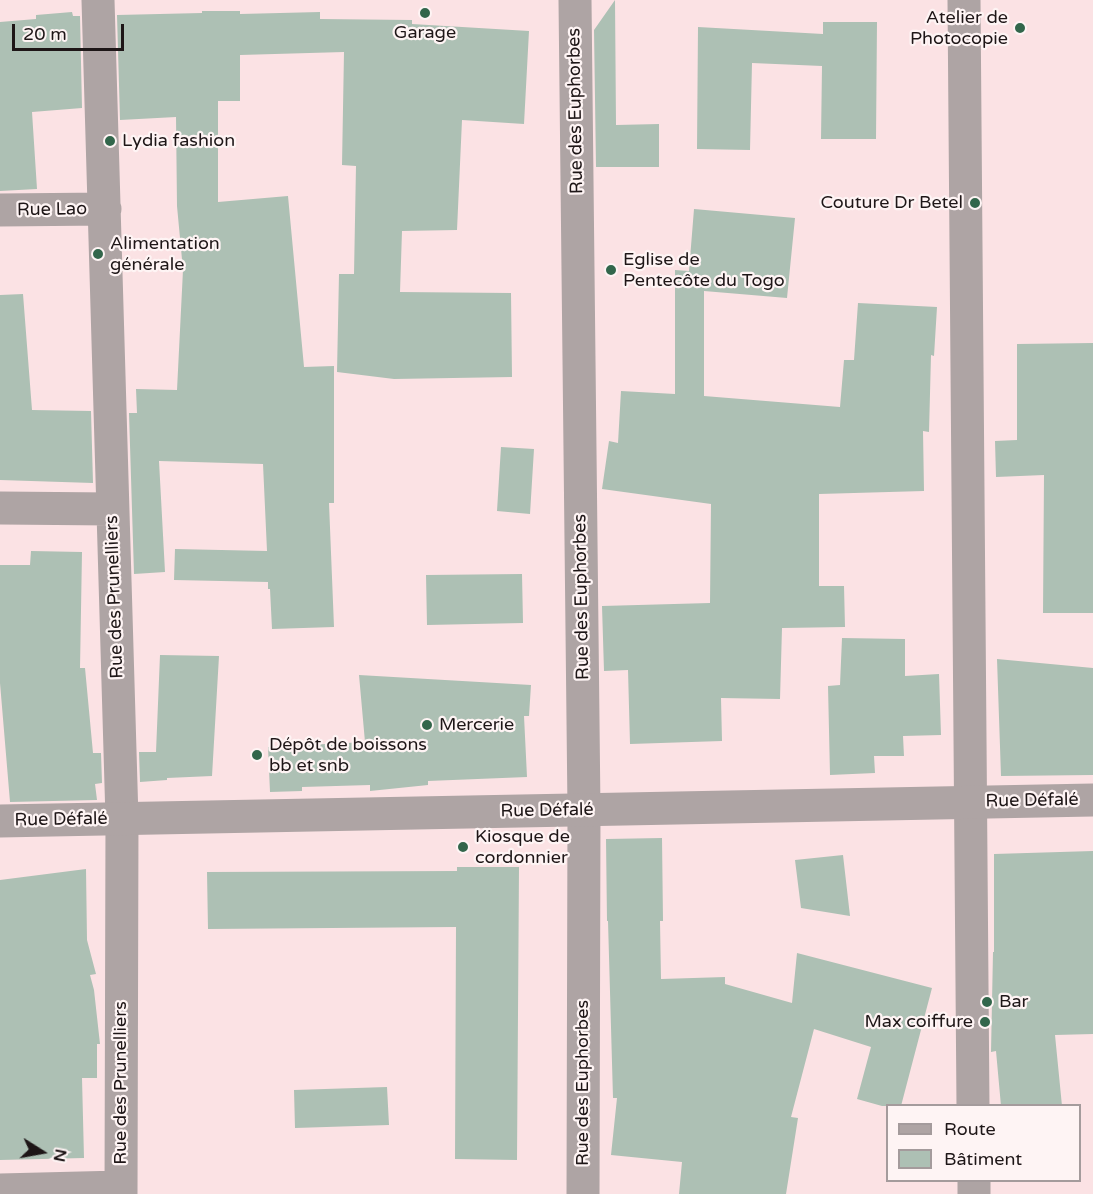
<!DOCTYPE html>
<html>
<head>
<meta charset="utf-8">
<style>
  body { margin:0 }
  #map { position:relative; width:1093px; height:1194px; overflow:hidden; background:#fbe2e4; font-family:"Varela Round",sans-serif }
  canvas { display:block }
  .legend { position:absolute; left:886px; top:1104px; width:195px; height:78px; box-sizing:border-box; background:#fef4f4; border:2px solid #a49b9c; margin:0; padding:8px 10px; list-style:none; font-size:18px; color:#1e1617 }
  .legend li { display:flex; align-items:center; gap:12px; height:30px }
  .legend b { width:30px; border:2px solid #a49b9c }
  .north { position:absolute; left:12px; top:1122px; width:60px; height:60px; -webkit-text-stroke:4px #fef4f4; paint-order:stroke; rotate:101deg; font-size:16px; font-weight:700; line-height:24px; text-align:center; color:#1e1617 }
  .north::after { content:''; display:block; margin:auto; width:21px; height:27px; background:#1e1617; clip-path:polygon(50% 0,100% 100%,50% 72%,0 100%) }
  .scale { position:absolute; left:12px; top:24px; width:112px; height:27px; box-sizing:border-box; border:3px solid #1e1617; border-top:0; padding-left:8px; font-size:18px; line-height:21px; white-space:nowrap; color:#1e1617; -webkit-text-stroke:4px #fef4f4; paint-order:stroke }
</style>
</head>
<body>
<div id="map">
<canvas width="1093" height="1194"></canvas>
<ul class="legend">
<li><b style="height:8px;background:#aea4a4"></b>Route</li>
<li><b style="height:16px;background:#adc0b4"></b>Bâtiment</li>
</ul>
<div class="north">N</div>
<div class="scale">20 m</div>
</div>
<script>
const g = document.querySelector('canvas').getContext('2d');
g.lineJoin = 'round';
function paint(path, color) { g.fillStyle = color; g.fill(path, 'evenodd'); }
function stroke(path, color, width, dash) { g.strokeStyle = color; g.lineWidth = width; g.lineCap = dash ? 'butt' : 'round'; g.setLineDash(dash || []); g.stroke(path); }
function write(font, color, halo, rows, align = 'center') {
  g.font = font + ' "Varela Round",sans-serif'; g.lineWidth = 4.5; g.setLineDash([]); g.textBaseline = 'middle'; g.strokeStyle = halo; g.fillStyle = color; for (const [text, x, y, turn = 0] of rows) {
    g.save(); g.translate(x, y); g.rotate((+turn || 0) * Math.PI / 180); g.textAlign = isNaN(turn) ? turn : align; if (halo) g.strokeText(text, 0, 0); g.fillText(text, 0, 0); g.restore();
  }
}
paint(new Path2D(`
  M615,0L616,125L659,124V167H596L594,30Z
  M202,11H240V14L320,12V19L412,20V24L529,31L524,124L462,120L457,230L402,231L400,292L511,293L512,377L394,379L337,372L339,274H354L356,166L342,165L344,52L240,55V101H218V202L288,196L304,367L334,366V503H329L334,627L272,629L270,589H268V582L174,580L175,549L267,551L263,464L159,461L165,572L134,574L129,413H137L136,389L177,390L183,270L177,206L176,117L120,120L117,15L202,13Z
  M72,12L73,16H80L82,108L32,112L37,189L0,191V22L36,19V15Z
  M823,22H877L876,139H821L822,66L752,63L750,150L697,149L698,27L823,34Z
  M694,209L795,218L787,298L704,291V396L840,407L844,360H854L858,303L937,307L934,356L931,355L929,432L923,431L924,491L819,494V586H844L845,627L782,628L780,699L721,698L722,741L630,744L628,670L604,671L602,606L710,603L711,504L602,489L609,441L618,443L621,391L675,394V270L689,271Z
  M23,294L32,410L91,411L93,483L0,480V295Z
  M1093,343V613H1043L1044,475L996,477L995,441L1017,440V344Z
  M501,447L534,449L530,514L497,511Z
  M31,551L82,552L80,668H85L93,753H101L102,783L95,784L97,800L10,802L0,683V565H30Z
  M522,574L523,623L427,625L426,575Z
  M842,638L905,639V676L939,674L941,735L903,736L904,756H874L875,773L830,775L828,686L840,685Z
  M160,655L219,656L212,776L167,778V780L140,782L139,752H156Z
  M997,659L1093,668V775L1001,776Z
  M359,675L531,685L529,716H524L527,777L428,781V785L370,791V785L302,787V791L270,792L268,747L365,742Z
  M662,838L663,921H660L661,979L725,977V984L792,1003L797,953L932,988L901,1106H882L857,1099L871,1047L814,1029L791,1117L798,1118L786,1194H679L682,1162L611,1155L617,1098H613L608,921H607L606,839Z
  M1093,851V1034L1055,1035L1062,1106H1001L996,1051L991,1052L993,952H994V854Z
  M843,855L850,916L801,908L795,860Z
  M457,867H519L517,1160L455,1159L456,927L208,929L207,872L457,871Z
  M86,869L87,940L96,974L90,975L94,990L100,1044H97V1078H82L84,1158L0,1160V880Z
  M387,1087L389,1125L295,1128L294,1090Z`), '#adc0b4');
stroke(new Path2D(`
  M98,0L122,819L121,1194
  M575,0L584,810L583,1194
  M964,0L973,1106
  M0,210L105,209
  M0,508L112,509
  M974,1180V1194
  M0,1190L121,1187`), '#aea4a4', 33);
stroke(new Path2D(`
  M0,821L1093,800`), '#aea4a4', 33);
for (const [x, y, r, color] of [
  [425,13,6,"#32664b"],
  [1020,28,6,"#32664b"],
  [110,141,6,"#32664b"],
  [975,203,6,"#32664b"],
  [98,254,6,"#32664b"],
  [611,270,6,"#32664b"],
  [427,725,6,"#32664b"],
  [257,755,6,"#32664b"],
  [463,847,6,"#32664b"],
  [987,1002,6,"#32664b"],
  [985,1022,6,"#32664b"]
]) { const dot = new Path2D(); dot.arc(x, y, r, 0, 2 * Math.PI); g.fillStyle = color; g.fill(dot); stroke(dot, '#fef4f4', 2); }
write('18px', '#1e1617', '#fef4f4', [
  ["Atelier de",1008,18,"right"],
  ["Photocopie",1008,39,"right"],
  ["Garage",425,33,"center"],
  ["Lydia fashion",122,141],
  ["Couture Dr Betel",963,203,"right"],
  ["Alimentation",110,244],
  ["générale",110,265],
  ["Eglise de",623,260],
  ["Pentecôte du Togo",623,281],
  ["Mercerie",439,725],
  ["Dépôt de boissons",269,745],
  ["bb et snb",269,766],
  ["Kiosque de",475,837],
  ["cordonnier",475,858],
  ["Bar",999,1002],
  ["Max coiffure",973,1022,"right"]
], 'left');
write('18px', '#1e1617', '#fef4f4', [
  ["Rue des Euphorbes",576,111,-91],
  ["Rue Lao",52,210,-1],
  ["Rue des Prunelliers",115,597,-92],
  ["Rue des Euphorbes",582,597,-91],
  ["Rue Défalé",1032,801,-1],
  ["Rue Défalé",547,811,-1],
  ["Rue Défalé",61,820,-1],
  ["Rue des Prunelliers",121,1083,-90],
  ["Rue des Euphorbes",583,1083,-90]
]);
</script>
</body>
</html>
